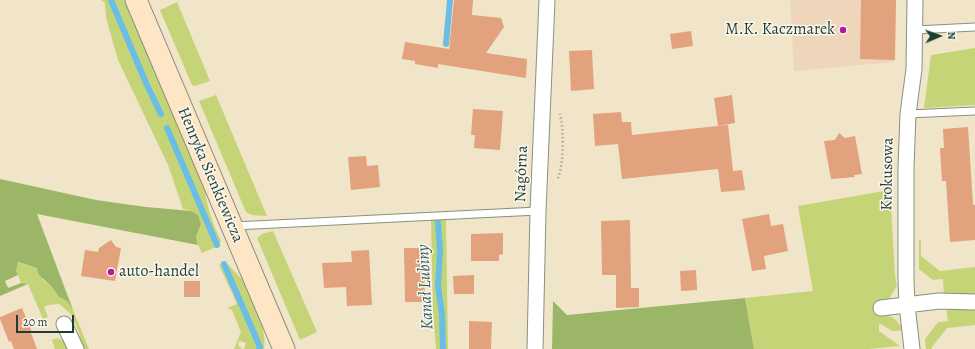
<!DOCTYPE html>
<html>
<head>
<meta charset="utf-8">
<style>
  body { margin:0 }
  #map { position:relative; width:975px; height:349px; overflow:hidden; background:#f1e5c9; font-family:Alegreya,serif }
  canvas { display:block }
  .north { position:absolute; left:919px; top:16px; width:40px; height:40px; -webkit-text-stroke:3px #fbf7ec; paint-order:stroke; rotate:88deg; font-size:11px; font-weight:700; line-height:16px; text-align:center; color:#1f3d34 }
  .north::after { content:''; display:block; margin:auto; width:14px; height:18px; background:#1f3d34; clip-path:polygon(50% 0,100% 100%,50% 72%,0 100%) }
  .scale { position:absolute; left:16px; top:315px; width:58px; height:18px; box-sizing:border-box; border:2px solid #1f3d34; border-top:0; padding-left:5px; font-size:12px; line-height:14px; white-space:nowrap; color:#1f3d34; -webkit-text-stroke:3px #fbf7ec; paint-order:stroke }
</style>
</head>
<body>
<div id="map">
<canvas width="975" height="349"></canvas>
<div class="north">N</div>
<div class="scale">20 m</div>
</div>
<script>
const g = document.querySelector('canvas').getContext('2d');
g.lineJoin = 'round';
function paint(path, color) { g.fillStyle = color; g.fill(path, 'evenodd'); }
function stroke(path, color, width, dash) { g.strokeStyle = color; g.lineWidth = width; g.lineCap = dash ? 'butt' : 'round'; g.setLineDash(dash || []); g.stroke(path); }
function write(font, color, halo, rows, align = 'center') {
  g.font = font + ' Alegreya,serif'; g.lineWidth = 3; g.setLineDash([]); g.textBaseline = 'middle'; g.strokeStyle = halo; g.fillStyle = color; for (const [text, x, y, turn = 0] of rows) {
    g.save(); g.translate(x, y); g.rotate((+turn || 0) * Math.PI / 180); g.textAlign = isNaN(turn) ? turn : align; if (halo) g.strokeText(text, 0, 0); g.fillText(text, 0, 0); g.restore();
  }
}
paint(new Path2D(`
  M790,0H896L894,62L794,71Z`), '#eed6bb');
paint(new Path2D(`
  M88,0H124L205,190C207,208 213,224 221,241L218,246L202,253L198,245L196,237L201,224C198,214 194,211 183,209L168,165L118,60L106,18L105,3L101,0Z
  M177,2L210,81L195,86L192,85L160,10Z
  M975,48V105L924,108L931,55Z
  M216,95L267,216L252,215L246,212L199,101Z
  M890,190L895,276L897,286L889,299L876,301L878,316C894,315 894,318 904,330L892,331L879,323V331L900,346L869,349H754L745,298L813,291L798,206Z
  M446,219L448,349H436L433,313L431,220Z
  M273,231L317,332L300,340L257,238L262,234Z
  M919,240H921V256L940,271L975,267V297L944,296L943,279L933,280L919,269Z
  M17,262L37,268L43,280L51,286L59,297L67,301L73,310L89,349H83L79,333L71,314L59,304L48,305L44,307L48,317L43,319L28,284L21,283L16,271Z
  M225,262C232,267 236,275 244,280C251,300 268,328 264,349H244L246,343L239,341L238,346L242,348L241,349H234L241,332L232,310L227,308L237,304L219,265Z
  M946,307L956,310L975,308V325L947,328L932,347V349H926L925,339L938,322L948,321Z
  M57,338L63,340L70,349H55L52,340Z`), '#c5d476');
paint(new Path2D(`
  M0,179L96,200L146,207L191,211L198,215L201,224L196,237L198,245L37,214L73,310L67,301L59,297L51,286L39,275L37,268L18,262L16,271L18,275L5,281L8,288L21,283L28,284L0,296Z
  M745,298L754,349H552L553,301L567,315Z`), '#9cb667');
stroke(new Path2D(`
  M111,0L146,83L161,114
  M446,44L450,0
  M167,128L217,245
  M438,223L440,251L438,286L442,314L443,349
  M224,264L260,347L259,349`), '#6abde6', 6);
paint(new Path2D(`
  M454,0H473L472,15L501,18L504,27L486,53L527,59L526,78L438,64V68L415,64V61L402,59L405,42L449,49Z
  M861,0H896L895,60L860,59Z
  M691,31L693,46L672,49L670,34Z
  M592,50L594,89L571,91L569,51Z
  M732,95L735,123L718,126L728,125L733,171L742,170L745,190L721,192L718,169L622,179L618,144L595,146L593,114L621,112L622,122H631L632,135L718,126L714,98Z
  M473,109L503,111L500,150L474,148L475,135H471Z
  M968,127L973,205H975V240L950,242L946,181H942L940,148H944L943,129Z
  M839,133L845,138L855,136L862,174L854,175L855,177L831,179L824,141L835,140Z
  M366,156L367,166L378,165L380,187L351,190L348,157Z
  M769,214L771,226L783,224L788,251L764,256L766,269L752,271L742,219Z
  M630,220L631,288H639V307L616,308V275H602L601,221Z
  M503,233V254L499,255V261H471V234Z
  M111,240L116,247L121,248L115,281L81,276L85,250L98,252L99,248Z
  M404,248H424L425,302H405Z
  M369,250L372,305L347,306L346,287L324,288L322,263L352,262L351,251Z
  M696,270L697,290L681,291L680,271Z
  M474,275V294H454L453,276Z
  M184,281H200V297H184Z
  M22,308L32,332L31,333L37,349H14L11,341L9,342L0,319V317Z
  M469,321L492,322L491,349H469Z`), '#e2a27d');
const lane = new Path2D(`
  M915,30L975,27
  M908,114L975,111
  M234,226L538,211`);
const street = new Path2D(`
  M881,308L939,301L975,302
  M64,324L76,349
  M535,349L538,211L547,0
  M912,349L907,305L906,280V167L908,114L914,69L915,0`);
const secondary = new Path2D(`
  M136,0L284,349`);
stroke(lane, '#88917e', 9);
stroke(street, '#88917e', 17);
stroke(secondary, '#88917e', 23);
stroke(new Path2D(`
  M558,178C564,164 564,129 560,114`), '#88917e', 2.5, [1, 3]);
stroke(lane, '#fff', 7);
stroke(street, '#fff', 15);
stroke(secondary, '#fee5c5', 21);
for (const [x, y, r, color] of [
  [843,30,4,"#b5179e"],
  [111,272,4,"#b5179e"]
]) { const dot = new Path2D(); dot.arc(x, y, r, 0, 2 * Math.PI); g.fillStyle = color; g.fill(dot); stroke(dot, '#fbf7ec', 1.5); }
write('16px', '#1f3d34', '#fbf7ec', [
  ["M.K. Kaczmarek",835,30],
  ["auto-handel",119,272,"left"]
], 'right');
write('16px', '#1f3d34', '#fbf7ec', [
  ["Nagórna",522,174,-88],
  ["Krokusowa",888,174,-89],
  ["Henryka Sienkiewicza",210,175,67]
]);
write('italic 17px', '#325d60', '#fbf7ec', [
  ["Kanał Lubiny",426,287,-93]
]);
</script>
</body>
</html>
